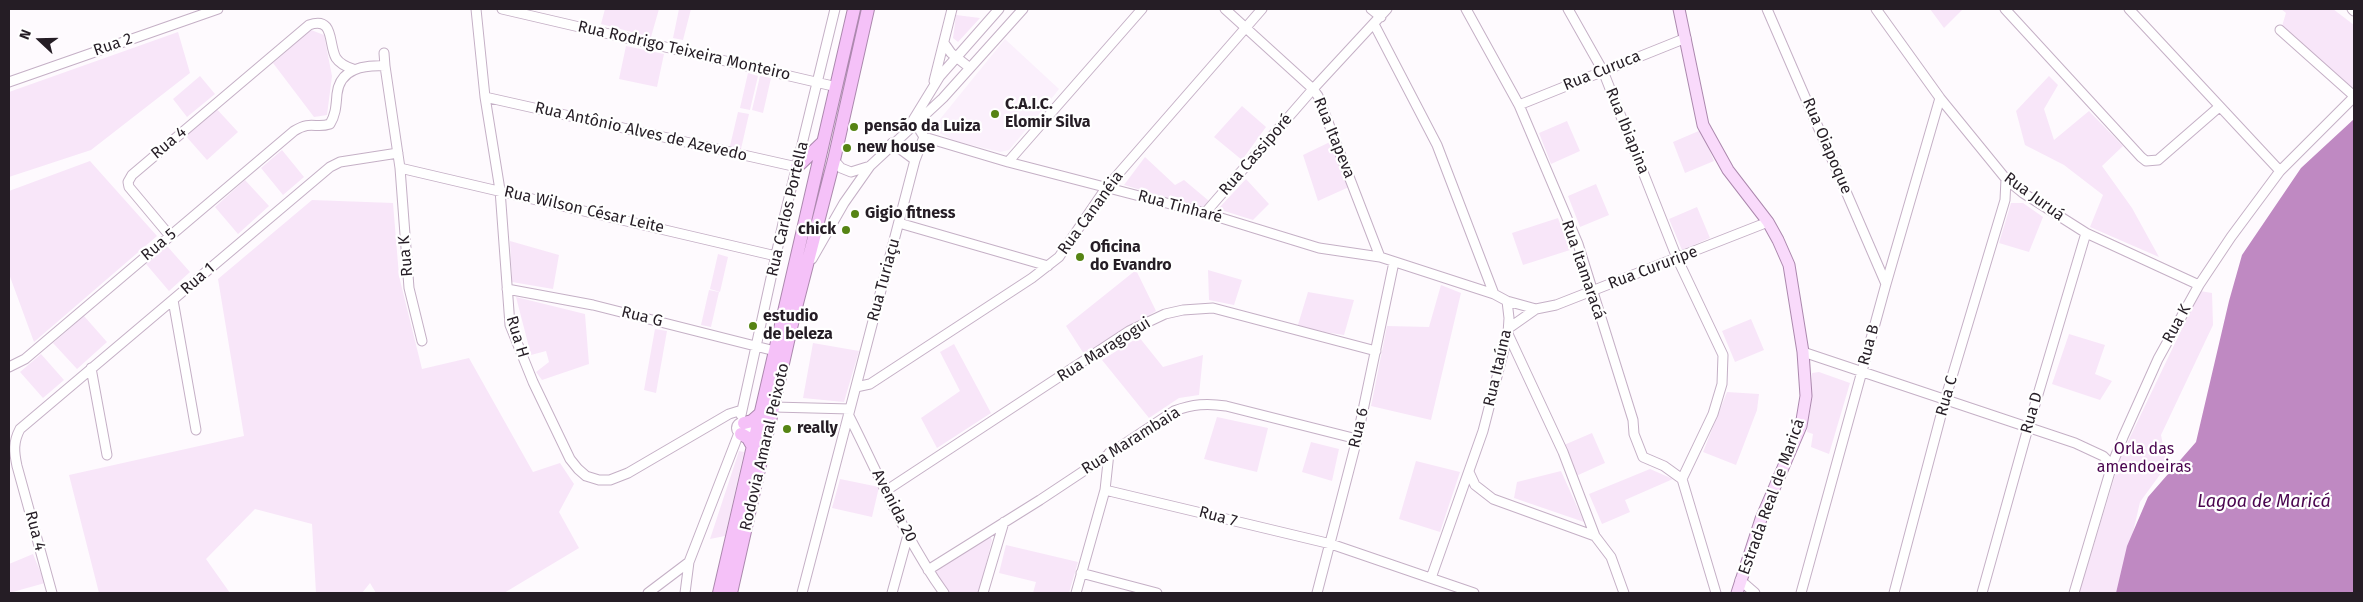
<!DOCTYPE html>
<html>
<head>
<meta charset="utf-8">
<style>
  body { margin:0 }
  #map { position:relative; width:2363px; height:602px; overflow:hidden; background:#fefafe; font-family:"Fira Sans",sans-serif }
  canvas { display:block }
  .frame { position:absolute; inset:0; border:10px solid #251d25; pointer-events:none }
  .north { position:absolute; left:15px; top:15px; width:50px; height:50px; -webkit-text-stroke:4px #fff; paint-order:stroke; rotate:291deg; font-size:14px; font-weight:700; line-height:20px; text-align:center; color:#251d25 }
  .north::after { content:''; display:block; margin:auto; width:18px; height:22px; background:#251d25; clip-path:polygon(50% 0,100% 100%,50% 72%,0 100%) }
</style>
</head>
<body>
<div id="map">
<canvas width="2363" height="602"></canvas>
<div class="frame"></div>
<div class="north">N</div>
</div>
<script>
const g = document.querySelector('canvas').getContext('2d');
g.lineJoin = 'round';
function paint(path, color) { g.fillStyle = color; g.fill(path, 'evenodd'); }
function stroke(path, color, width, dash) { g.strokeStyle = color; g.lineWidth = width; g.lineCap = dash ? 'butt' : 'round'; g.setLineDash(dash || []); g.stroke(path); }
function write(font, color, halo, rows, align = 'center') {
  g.font = font + ' "Fira Sans",sans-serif'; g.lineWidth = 4.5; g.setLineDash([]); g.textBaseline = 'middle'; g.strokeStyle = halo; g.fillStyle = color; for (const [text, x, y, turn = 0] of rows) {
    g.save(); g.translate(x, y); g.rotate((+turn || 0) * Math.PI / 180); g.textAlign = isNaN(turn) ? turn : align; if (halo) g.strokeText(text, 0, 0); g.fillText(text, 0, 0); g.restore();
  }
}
paint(new Path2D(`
  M1005,39L1059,89L1036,118L1009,150L1000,152L955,141L932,129Z`), '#fbf0fc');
paint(new Path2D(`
  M605,9H659L651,37L601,24Z
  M679,9H691L683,40L673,38Z
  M1930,9H1963L1944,28Z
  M2281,9H2333L2354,25V89L2282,26L2286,13Z
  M956,15L980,18L958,42L953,38Z
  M311,30L324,35L332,76L327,115L314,117L273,63Z
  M178,32L190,73L91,150L9,177V92Z
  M626,46L664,54L657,87L619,79Z
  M748,73L758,76L750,110L740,108Z
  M200,76L215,94L187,117L173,99Z
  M760,76L771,78L763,113L752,110Z
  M2049,76L2058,85L2044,109L2054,140L2089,111L2123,146L2102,166L2132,208L2159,257L2090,227L2103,195L2064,165L2025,145L2016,111Z
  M214,106L238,132L207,160L184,134Z
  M1242,106L1266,127L1242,160L1214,137Z
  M738,112L749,114L741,149L730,146Z
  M1567,121L1580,151L1551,164L1539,133Z
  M1701,130L1714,161L1685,173L1673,142Z
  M1332,141L1349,187L1318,201L1303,155Z
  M282,150L304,177L283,195L261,168Z
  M1145,157L1175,185L1184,180L1209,201L1202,208L1124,185Z
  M90,161L157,236L34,342L9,274V191Z
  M1246,179L1269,204L1253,220L1218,209Z
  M245,180L269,206L238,234L215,207Z
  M1596,184L1609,215L1580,227L1568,196Z
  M312,200L393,203L399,276L422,369L469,358L533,472L560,463L574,484L559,512L579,548L504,593H376L370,583L362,593H316L312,524L255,509L206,559L230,593H99L69,475L244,436L218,279Z
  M2011,203H2023L2043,217L2029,252L1999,243Z
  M1697,207L1710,238L1682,250L1669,219Z
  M1558,218L1570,250L1523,265L1512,233Z
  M510,241L559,255L553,289L512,282Z
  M167,246L190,272L169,291L146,264Z
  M718,254L728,257L720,292L710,289Z
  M1136,270L1156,311L1084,354L1066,326Z
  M1208,270L1242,280L1234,305L1209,300Z
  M1441,285L1461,293L1431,420L1371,406L1387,326L1429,327Z
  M709,290L719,292L711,327L701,325Z
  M2200,291L2212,293L2213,325L2161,435L2167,465L2140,502L2119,593H2079L2121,456Z
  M1308,292L1354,300L1344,335L1297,328Z
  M516,297L585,314L589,364L542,380L536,372L549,362L546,351L531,355Z
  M84,316L107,342L77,369L53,343Z
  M1751,319L1764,350L1735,362L1722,331Z
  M655,329L667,331L656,393L644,390Z
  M2069,334L2105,345L2095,374L2112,381L2100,400L2052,384Z
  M1139,337L1163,367L1203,355L1199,395L1179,398L1149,418L1102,360Z
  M813,343L859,351L844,402L803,398Z
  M954,344L991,413L937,448L921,418L960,391L940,352Z
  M41,354L64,380L43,398L20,372Z
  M1819,372L1850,383L1829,454L1811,447L1813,434L1807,432L1812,373Z
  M1727,392L1759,394L1757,410L1736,465L1703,452Z
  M1217,417L1268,428L1257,472L1204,459Z
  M1592,433L1605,463L1576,476L1564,445Z
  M1311,442L1339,449L1332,481L1302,472Z
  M739,451L744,452L725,536L710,539Z
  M1416,461L1460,472L1440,532L1399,519Z
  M1650,469L1673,479L1625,500L1630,512L1602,524L1589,494Z
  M1561,471L1584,522L1514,498L1517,482Z
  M840,479L879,487L872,517L832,508Z
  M989,534L992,540L979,593H948L935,576L937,567Z
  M1006,545L1078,562L1069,593H1033L1036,582L999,573Z
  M33,554L45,583L9,593V564Z`), '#f8e6f9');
paint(new Path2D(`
  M2354,119V593H2116L2127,546L2148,497L2196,442L2229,301L2242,255L2301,168Z`), '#bf89c2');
const minor = new Path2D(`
  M476,9L485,97L500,190L510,325L533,382L570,459L578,469L586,476L599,480H610L628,473L729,414L742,410
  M502,9L837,87
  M1225,9L1313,89L1318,96L1380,257L1494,294L1507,301L1509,318L1508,334L1483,431L1431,578
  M1371,9L1381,17
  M1466,9L1519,105L1578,244L1633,420L1634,434L1643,457L1664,466L1682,479L1716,593
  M1568,9L1603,71L1677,258L1723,355L1722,384L1713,414L1682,479
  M1767,9L1886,284
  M1876,9L1940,98L2006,179L2023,193L2086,233L2199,285
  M2005,9L2141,157L2146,161L2158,160L2219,107
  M2129,9L2280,171
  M2352,9L2354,11
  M1374,24L1437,145L1494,294
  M2280,30L2354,96
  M944,43L951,53L970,68
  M384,53L385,66
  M934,81L952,9
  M9,82L218,9
  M485,97L797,167
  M1519,105L1686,38
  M910,125L940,76L999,9
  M924,137L1008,162L1205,213L1319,248L1380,257
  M892,143L915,160
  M834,160L841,168L851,172L867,167
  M1008,162L1142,9
  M400,168L409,288L422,341
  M1205,213L1313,89L1387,9
  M899,223L1048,266
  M170,236L129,187L128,182L132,175L309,25C335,16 328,44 336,58C340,64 347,67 353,69
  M812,259L844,203L870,166L943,98L1023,9
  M507,289L593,305L775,351
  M173,300L196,430
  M1507,301L1536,309L1556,305L1768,222
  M1509,328L1536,309
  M1508,334L1563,452L1595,536
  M1803,352L2075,443L2103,456L2112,465
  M9,367L25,359L294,131C312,120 315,129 330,124C336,114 336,105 337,94C340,68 364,65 385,66L400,168L776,256
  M91,368L107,455
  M856,387L870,384L1032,278L1059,257L1106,188L1262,9
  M774,407L850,409
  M741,415L785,214L835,9
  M849,416C879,475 905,539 944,593
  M736.5 428a5.5 5.5 0 1 1 11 0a5.5 5.5 0 1 1-11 0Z
  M1469,472L1475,485L1493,499L1595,536L1611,557L1624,593
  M887,490L1129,331L1165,314L1183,310L1213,308L1376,351
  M1105,490L1331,544L1474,593
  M928,570L1040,500L1174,411C1193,404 1207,403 1226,406L1357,439
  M1081,573L1157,593
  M1740,580L1755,593
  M52,593L17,466C14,452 13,442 20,429L330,167L340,162L398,153
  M648,593L689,562
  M685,593L689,562L739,433
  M802,593L915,160L924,137L916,124
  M892,593L908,535
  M983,593L1004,522
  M1076,593L1105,490L1109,453
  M1317,593L1357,439L1394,262
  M1801,593L1886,284L1940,98
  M1894,593L1945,400L2005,200L2006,179
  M1982,593L2028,428L2086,233
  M2074,593L2112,465L2123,437L2158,359L2199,285L2231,237L2280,171L2354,97`);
const major = new Path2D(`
  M1679,9L1703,125L1728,170L1768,222L1778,240L1789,265L1803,352L1806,396L1801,426L1761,519L1737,593`);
const highway = new Path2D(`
  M797,167L823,142
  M744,423L752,421L761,413
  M741,434L748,438L753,447
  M719,593L854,9
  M731,593L794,315L834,160L868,9`);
stroke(minor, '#c5b0c6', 11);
stroke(major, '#ac88ae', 13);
stroke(highway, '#ac88ae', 14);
stroke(minor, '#fff', 9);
stroke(major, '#f9dafb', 11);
stroke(highway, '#f5c1f8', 12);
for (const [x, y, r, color] of [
  [995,114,5,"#568414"],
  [854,127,5,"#568414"],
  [847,148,5,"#568414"],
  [855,214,5,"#568414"],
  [846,230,5,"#568414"],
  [1080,257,5,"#568414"],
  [753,326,5,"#568414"],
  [787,429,5,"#568414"]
]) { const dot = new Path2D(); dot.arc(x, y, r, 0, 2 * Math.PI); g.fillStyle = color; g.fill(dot); stroke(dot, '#fff', 2); }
write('16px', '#251d25', '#fff', [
  ["Rua 2",113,45,-19],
  ["Rua Rodrigo Teixeira Monteiro",684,51,13],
  ["Rua Curuca",1602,71,-22],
  ["Rua Ibiapina",1627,131,68],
  ["Rua Antônio Alves de Azevedo",641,132,13],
  ["Rua Itapeva",1334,138,68],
  ["Rua 4",169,143,-40],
  ["Rua Oiapoque",1827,146,67],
  ["Rua Cassiporé",1256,155,-49],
  ["Rua Juruá",2034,197,36],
  ["Rua Tinharé",1180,207,15],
  ["Rua Carlos Portella",788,209,-77],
  ["Rua Wilson César Leite",584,210,13],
  ["Rua Cananéia",1091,213,-54],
  ["Rua 5",159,245,-40],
  ["Rua K",406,256,-95],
  ["Rua Cururipe",1653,268,-21],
  ["Rua Itamaracá",1583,270,71],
  ["Rua 1",198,279,-41],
  ["Rua Turiaçu",884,280,-75],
  ["Rua G",642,317,14],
  ["Rua K",2177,324,-61],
  ["Rua H",517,337,73],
  ["Rua B",1869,345,-75],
  ["Rua Maragogui",1104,350,-32],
  ["Rua Itaúna",1498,368,-77],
  ["Rua C",1947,396,-74],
  ["Rua D",2032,413,-74],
  ["Rua 6",1359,428,-77],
  ["Rua Marambaia",1131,441,-32],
  ["Rodovia Amaral Peixoto",765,447,-77],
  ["Estrada Real de Maricá",1772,497,-70],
  ["Avenida 20",894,506,63],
  ["Rua 7",1218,517,15],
  ["Rua 4",35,531,75]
]);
write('bold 16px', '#251d25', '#fff', [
  ["C.A.I.C.",1005,105],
  ["Elomir Silva",1005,123],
  ["pensão da Luiza",864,127],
  ["new house",857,148],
  ["Gigio fitness",865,214],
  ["chick",836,230,"right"],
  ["Oficina",1090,248],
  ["do Evandro",1090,266],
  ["estudio",763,317],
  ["de beleza",763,335],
  ["really",797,429]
], 'left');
write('16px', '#4a054f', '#fff', [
  ["Orla das",2144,450],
  ["amendoeiras",2144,468]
]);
write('italic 18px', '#4a054f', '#fff', [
  ["Lagoa de Maricá",2264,502]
]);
</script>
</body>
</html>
